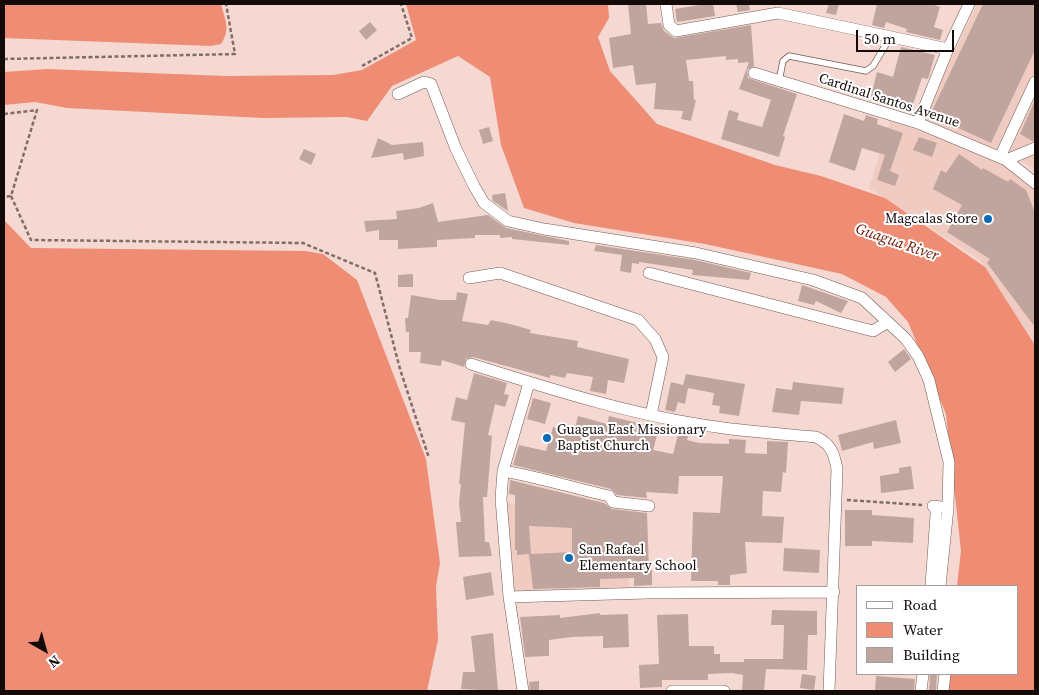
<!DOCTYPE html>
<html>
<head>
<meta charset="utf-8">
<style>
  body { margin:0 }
  #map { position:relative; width:1039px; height:695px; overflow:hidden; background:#f5d8d1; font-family:"Source Serif 4",serif }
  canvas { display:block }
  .frame { position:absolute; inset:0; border:5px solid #140b09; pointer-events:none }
  .legend { position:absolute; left:856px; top:585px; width:162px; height:90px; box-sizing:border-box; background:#fff; border:1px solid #a19d9d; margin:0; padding:6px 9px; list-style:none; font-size:15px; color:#140b09 }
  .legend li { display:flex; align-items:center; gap:10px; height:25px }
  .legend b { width:25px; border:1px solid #a19d9d }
  .north { position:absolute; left:20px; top:625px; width:50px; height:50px; -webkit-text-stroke:4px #fff; paint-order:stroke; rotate:142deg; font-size:14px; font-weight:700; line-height:20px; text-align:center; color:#140b09 }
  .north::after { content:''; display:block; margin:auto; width:18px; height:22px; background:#140b09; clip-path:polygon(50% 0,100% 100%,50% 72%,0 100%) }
  .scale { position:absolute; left:856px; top:30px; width:98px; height:22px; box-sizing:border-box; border:2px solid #140b09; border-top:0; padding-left:6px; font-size:15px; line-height:18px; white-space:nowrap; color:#140b09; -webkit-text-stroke:4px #fff; paint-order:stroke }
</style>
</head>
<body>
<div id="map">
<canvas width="1039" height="695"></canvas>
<div class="frame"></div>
<ul class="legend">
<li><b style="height:6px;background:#fff"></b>Road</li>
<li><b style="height:14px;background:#ee8d74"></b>Water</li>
<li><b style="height:14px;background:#c0a59e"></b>Building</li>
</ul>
<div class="north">N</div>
<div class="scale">50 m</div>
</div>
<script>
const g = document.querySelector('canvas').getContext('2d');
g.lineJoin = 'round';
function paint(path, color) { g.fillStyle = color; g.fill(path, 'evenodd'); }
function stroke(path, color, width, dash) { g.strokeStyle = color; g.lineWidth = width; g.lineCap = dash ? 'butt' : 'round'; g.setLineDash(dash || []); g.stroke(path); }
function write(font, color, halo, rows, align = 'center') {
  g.font = font + ' "Source Serif 4",serif'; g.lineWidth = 4; g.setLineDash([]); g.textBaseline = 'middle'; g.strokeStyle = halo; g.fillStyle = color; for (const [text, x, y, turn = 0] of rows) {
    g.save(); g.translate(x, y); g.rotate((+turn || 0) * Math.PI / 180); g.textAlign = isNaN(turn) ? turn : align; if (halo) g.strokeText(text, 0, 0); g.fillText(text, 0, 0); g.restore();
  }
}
paint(new Path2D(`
  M977,4H1035V173L1030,166L1003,151L921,123Z
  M890,121L988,153L1020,171L1035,190V344L980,260L869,188Z
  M505,503L563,506L628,526L629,590L513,594Z`), '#f0cbc2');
paint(new Path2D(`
  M4,4H221C225,20 231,29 221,44L211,46L4,38Z
  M406,4H608L609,18L598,37L610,71L657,124L775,165L821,176L885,198L985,267L1035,345V691H945L947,674H1018V586H957L961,551L946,414L908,322L886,297L842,274L705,244L574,223L524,208L501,145L490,77L458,56L392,86L367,121L347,117L263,118L67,108L35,102L4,105V72L47,69L226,76L333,75L362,70L416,40Z
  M4,220L31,248L305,251L323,254L357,280L426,459L440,563L436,587L438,640L427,691H4Z`), '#ee8d74');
paint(new Path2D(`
  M628,4H646L648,24L661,23L664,31L674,38L751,25L754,66L747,70L748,78L797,94L783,136L785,137L779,157L721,139L729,110L739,113L737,120L762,127L771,100L739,89L749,62L738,63V59L726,60V56L686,60L689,81H693L694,100H696L691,121L681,119L683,111L654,109L656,83L636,85L633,65L613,68L609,38L631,34Z
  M705,4H713L715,16L677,22L675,9Z
  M736,4H749L750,10L738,12Z
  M829,4H839L836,15L826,13Z
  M877,4H932L940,7L934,27L943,30L940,40L906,32L907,29L886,22L884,28L872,25Z
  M983,4H1035V50L991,143L930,115Z
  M370,22L377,30L366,40L359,31Z
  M901,47L935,55L928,79L922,78L912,107L884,97L882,104L870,100L877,72L893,77Z
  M1035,100V141H1032L1020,134Z
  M844,114L864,121L866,115L878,119L877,124L903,133L890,171L899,175L895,186L877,180L885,155L862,148L855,171L829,162Z
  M489,127L493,141L483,144L479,130Z
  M919,137L937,143L932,157L913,150Z
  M378,138L392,145L423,142L424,156L404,160L403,153L371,158Z
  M304,149L316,154L311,165L299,159Z
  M959,154L982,170L983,168L1008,182L1010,179L1026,190L1035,213V327L987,263L990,259L947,232L962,205L933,189L941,170L946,173Z
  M505,193L507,204L508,211L493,201L492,195Z
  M433,203L438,222L488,215L506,228L569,241V245L512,239V237L500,238V235H475V238L437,240V247L398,249V240H379V230L366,232L364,221L397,219L396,211L419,208Z
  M596,245L695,260L751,273L749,280L692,275L693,270L639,262V264L632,263L631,273L620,271L622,255L594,251Z
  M413,274V287H398V275Z
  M802,285L848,301L841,313L816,301L814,305L798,301Z
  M457,292L468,294L462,321L488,325L491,320L510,324L531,330L530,333L578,341L577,347L629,359L624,383L608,380L606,394L590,391L593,377L567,373L565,378L550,375V378L473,357L466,359L464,367L442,360L441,366L420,363L421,352H409V332H406L405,318H408L411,295L440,300H456Z
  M904,349L911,359L895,372L888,362Z
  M474,373L507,383L504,394L509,395L505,407L495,404L488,435L492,436L487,497H483L485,542H489L492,556L459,557L456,522H461L459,503L461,484H459L465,423L451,420L456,397L467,400Z
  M686,374L745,384L739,416L719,413L720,406L712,405L714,393L688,388L685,404L678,402L675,412L665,410L671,382L683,385Z
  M793,382L844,388L842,404L801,401L799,415L772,412L776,388L792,390Z
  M533,398L551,403L545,424L527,419Z
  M578,416L607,424L609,416L659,428L653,450L673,454L679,431L689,433L687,440L699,443L729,444V439L746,440L745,453L767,454V441L788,442L786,473L783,472L781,492L763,491L762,516L784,517L782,543L745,542L747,573L730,575V585H718V581H691L693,512L720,513L723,476H679L678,494L646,492L647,498L617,495L611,489L513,465L519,445L546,451L553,427L574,432Z
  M896,420L901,443L874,449L873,442L842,451L838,435Z
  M911,466L914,489L881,493L880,476L899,473V468Z
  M510,480L604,503L612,509L647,513L649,570H652V585L634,586V578L600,579V587L533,589L529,554L517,555V550H515V495L509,494ZM529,526L572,528V552L531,554Z
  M845,510H872V515L914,518L913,543L872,541V546H845Z
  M784,548L820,550L819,573L783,571Z
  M491,572L494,595L466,600L463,577Z
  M772,610L817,611V635H808L807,670L766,669L764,691H742L743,675L732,673L708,674V680H662V687L640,688L639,665L659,664L657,615L688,614L689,646H714V654H720V662H744V659H783L784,625H771Z
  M600,613V615L628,614L629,647L603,648V636L572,637L549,640V656L525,657L520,617L560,615V618Z
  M493,633L498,691L461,689L463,672H475L471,636Z
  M802,674L816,676L814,690L800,688Z
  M930,674H937L936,691H929Z
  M876,676L915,679L914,691H875Z
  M539,681V691H530L529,682Z`), '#c0a59e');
const lane = new Path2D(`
  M779,81L783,61L789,56L866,71L873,66L891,36`);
const street = new Path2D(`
  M666,4L669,25L676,31L778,13L948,49
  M754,73L918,123L1006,160L1035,183
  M398,94L424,82L431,84L456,149L474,186L484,203L508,221L544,229L696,253L813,280L862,298L906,339L918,356L929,380L949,462L948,508L933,506
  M918,123L948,49L969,4
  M1000,157L1035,82
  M1006,160L1035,148
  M649,273L873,331L888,322
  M469,278L500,273L638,320L655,339L663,357L651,415
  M471,364C551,389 634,416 717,427C750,432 783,434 816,437C831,444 834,453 837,469L829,691
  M503,471C539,477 573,488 609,496L613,502L649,506
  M931,586L936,515V509L933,506
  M940,586L948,508
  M509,597L648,593L834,592
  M523,691L509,597L501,499L503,471L529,383
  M672,691H724
  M921,691L923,674
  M943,691L945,674`);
stroke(lane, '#735b54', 7);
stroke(street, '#735b54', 12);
stroke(new Path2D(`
  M4,59L235,54L226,4
  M362,66L412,38L401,4
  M4,114L37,110L11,196L4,197
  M11,196L31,240L303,243L375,273L400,369L429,458
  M847,500L922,505`), '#806d69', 2.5, [4, 2.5]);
stroke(lane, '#fff', 5.5);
stroke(street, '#fff', 11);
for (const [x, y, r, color] of [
  [988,219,5,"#0c6bb8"],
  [547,438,5,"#0c6bb8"],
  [569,558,5,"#0c6bb8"]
]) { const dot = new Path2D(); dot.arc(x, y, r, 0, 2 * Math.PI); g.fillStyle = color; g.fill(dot); stroke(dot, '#fff', 2); }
write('14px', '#140b09', '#fff', [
  ["Cardinal Santos Avenue",889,101,18]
]);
write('14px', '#140b09', '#fff', [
  ["Magcalas Store",978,219,"right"],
  ["Guagua East Missionary",557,430],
  ["Baptist Church",557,446],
  ["San Rafael",579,550],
  ["Elementary School",579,566]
], 'left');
write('italic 15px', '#6b1500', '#fff', [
  ["Guagua River",897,243,19]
]);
</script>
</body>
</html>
